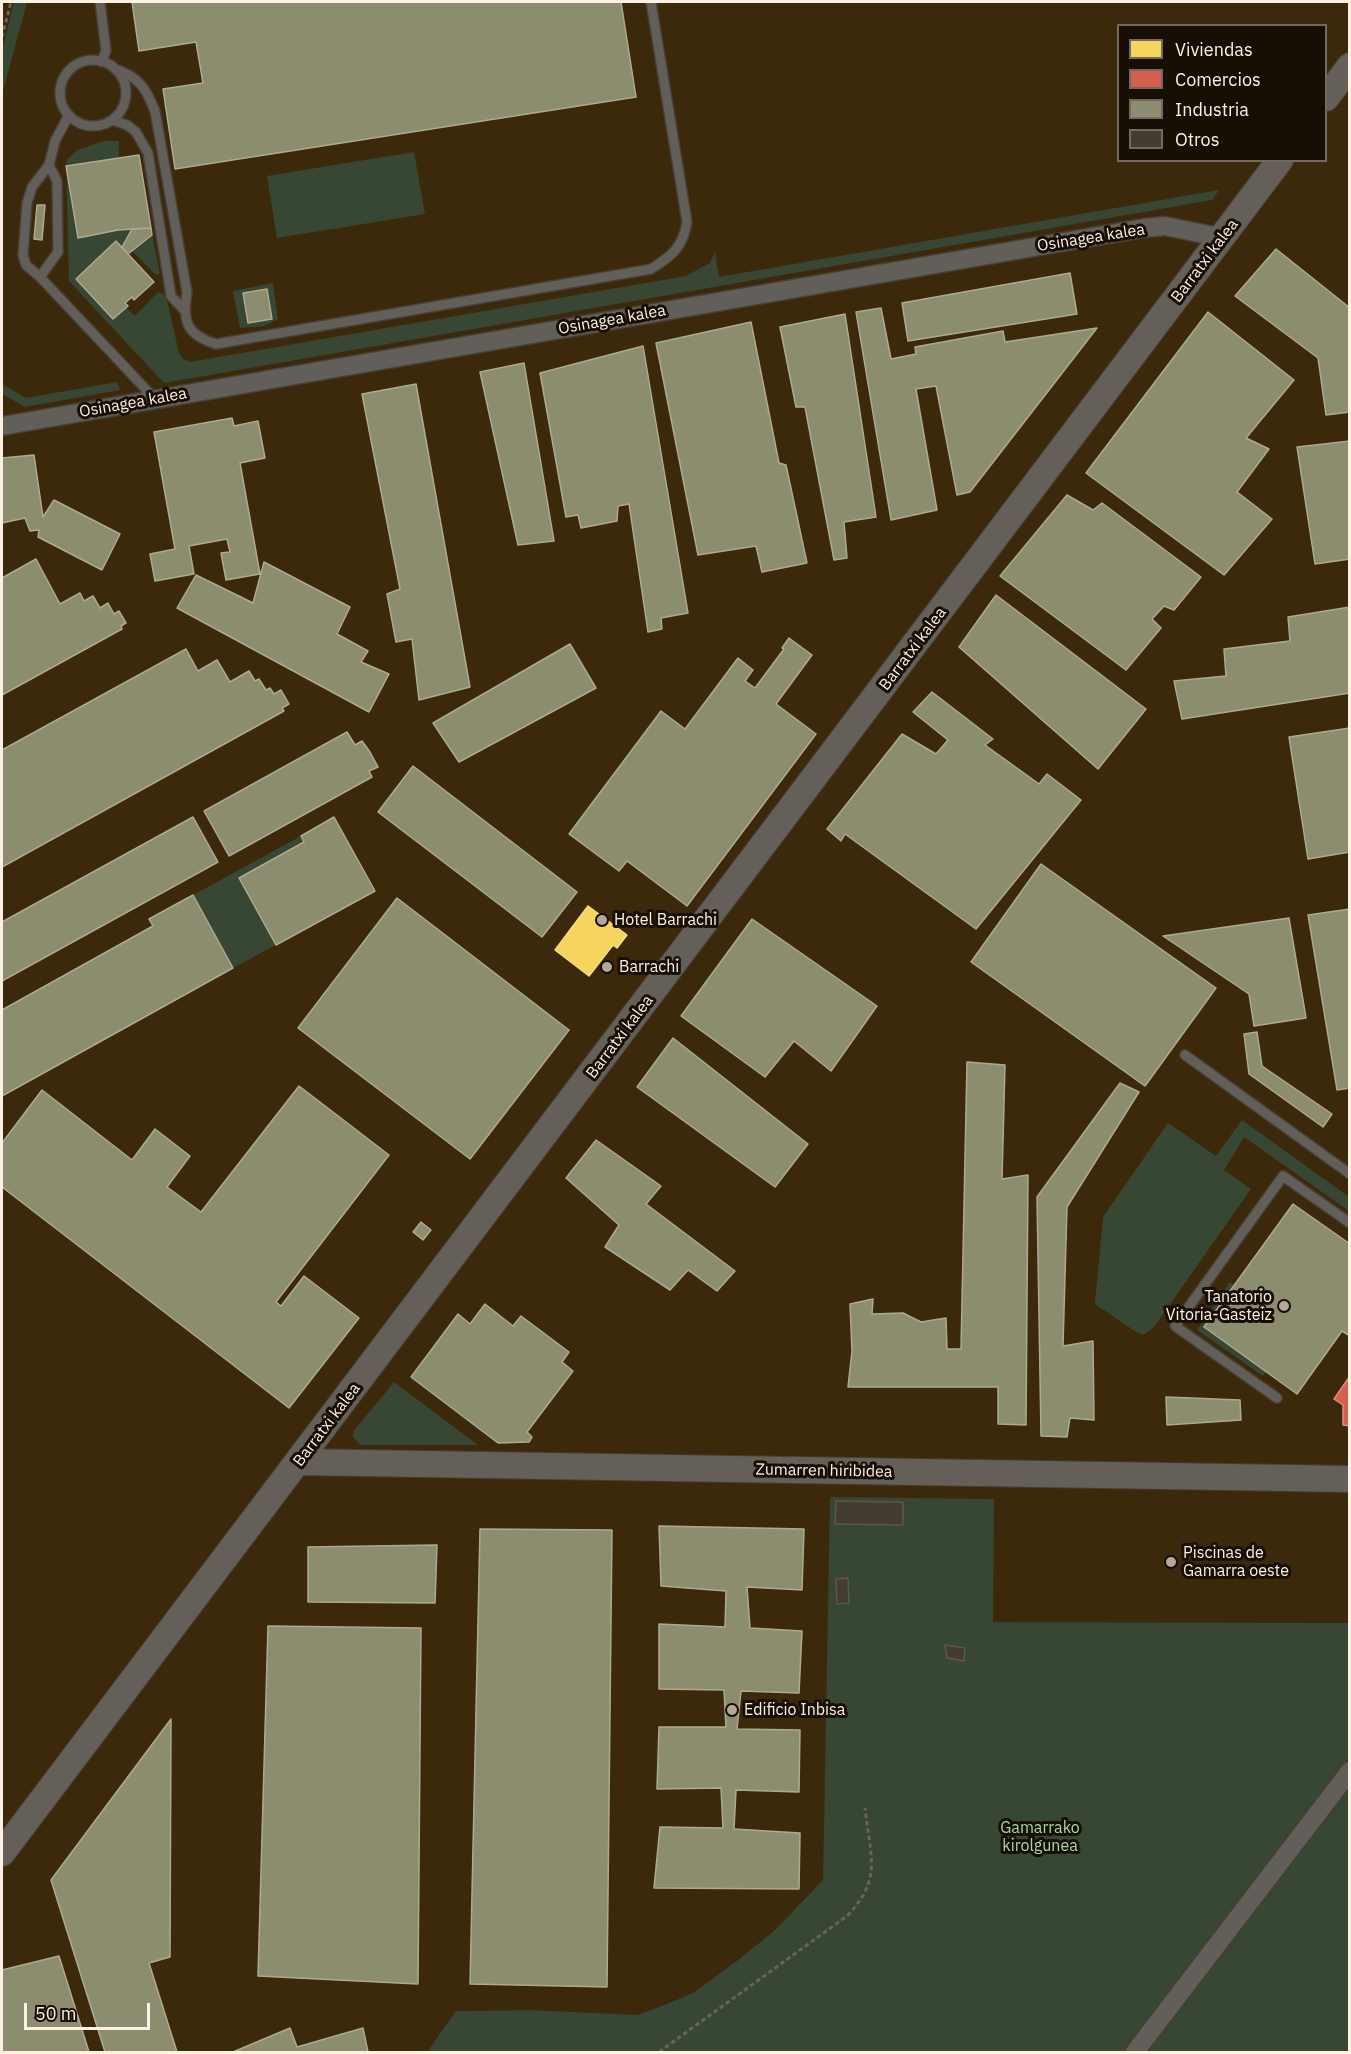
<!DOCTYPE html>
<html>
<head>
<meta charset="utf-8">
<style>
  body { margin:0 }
  #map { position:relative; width:1351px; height:2054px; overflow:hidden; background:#2c2316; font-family:"IBM Plex Sans",sans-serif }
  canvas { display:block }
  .frame { position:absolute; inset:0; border:3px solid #fcf1e3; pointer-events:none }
  .legend { position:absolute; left:1117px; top:24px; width:210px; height:138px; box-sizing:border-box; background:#170f06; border:2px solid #73695e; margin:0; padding:8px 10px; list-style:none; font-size:18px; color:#fcf1e3 }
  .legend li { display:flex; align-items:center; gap:12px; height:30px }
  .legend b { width:30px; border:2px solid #73695e }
  .scale { position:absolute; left:24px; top:2003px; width:126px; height:27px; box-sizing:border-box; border:3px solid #fcf1e3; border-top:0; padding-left:8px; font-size:18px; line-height:21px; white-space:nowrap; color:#fcf1e3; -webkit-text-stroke:4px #170f06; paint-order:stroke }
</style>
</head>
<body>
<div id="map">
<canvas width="1351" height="2054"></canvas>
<div class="frame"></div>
<ul class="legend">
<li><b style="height:16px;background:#f6d55c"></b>Viviendas</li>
<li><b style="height:16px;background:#d6604d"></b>Comercios</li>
<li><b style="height:16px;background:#8c8c6e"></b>Industria</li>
<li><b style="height:16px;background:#443c31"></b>Otros</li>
</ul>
<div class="scale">50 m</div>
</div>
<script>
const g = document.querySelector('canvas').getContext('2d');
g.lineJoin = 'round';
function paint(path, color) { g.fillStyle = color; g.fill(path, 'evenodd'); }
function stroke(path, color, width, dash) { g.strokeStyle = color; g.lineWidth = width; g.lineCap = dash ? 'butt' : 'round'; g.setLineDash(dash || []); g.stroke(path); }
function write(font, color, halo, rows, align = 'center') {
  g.font = font + ' "IBM Plex Sans",sans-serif'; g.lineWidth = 6; g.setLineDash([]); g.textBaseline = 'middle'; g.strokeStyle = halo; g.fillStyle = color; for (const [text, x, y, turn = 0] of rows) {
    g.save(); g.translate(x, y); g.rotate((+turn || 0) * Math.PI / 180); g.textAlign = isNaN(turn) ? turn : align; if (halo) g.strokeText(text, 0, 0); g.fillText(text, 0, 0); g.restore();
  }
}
paint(new Path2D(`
  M2,2H1349V1623L992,1622L831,1497L823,1880L774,1931L738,1960L693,1993L637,2015L531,2010L456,2011L427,2052H2ZM1118,26H1326V160H1118Z`), '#3c290c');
paint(new Path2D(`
  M14,2H27L2,95V51Z
  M104,141H119L118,230L132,229L122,247L116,242L76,279L113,319L126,308L135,316L158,292L166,296L179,353L183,359L190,362L686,276L710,263L715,252L719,277L1219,190L1212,200L164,383L69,281L66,161L77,150Z
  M414,152L425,214L277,238L267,176Z
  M152,235L160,273L156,275L132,251Z
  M273,283L278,319L264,326L240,328L233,291Z
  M117,382L120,390L25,407L2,394V384L26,398Z
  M301,836L304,842L239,878L276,945L233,968L193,895Z
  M1242,1120L1349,1197V1211L1244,1137L1224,1170L1251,1189L1154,1327L1143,1335L1136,1332L1095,1304L1103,1217L1168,1123L1216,1156Z
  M1230,1282L1234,1285L1204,1327L1266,1371L1263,1376L1197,1330Z
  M394,1382L478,1445H360L353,1437V1432Z
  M830,1497L994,1499L993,1622L1349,1623V2052H427L456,2011L531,2010L637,2015L664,2005L693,1993L738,1960L774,1931L823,1880Z`), '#374733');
const homes = new Path2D(`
  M588,906L627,935L617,948L613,945L589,976L555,950Z`);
paint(homes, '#f6d55c');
stroke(homes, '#f8dd84', 1.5);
const shops = new Path2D(`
  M1350,1376V1426L1343,1425V1405L1334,1399Z`);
paint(shops, '#d6604d');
stroke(shops, '#e18c7a', 1.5);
const industry = new Path2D(`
  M132,2H621L636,97L175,169L163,89L203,83L196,42L139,51Z
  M139,155L151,228L118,230L78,238L66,166Z
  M37,205H45L42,240L34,239Z
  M151,228L152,235L128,254L122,247L132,229Z
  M116,241L154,282L134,300L132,297L125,303L128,306L113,319L76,279Z
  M1276,249L1350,308V412L1326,415L1318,358L1235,296Z
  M1070,273L1077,314L908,341L902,303Z
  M267,289L272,319L248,323L243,293Z
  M881,308L891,359L916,354L915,347L1003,331L1005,342L1097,328L970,492L957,495L936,386L916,389L937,510L891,520L856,312Z
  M1208,312L1294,380L1246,438L1269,449L1237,492L1272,519L1224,575L1086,473Z
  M845,314L876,517L844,522L847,558L834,560L805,407H796L780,327Z
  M751,322L779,463L786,465L807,563L762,572L756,546L698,555L656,343Z
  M643,346L688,613L661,618L662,629L648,632L629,504L618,506L617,521L581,528L578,515L566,517L540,373Z
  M524,363L554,541L518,545L480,372Z
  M416,384L470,687L419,700L412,639L396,642L387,594L400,589L362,394Z
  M232,418L234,426L258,421L265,458L240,463L260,574L226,580L221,553L230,552L227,539L189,546L194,574L155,581L150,554L175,549L154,432Z
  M1350,441V559L1315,564L1297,447Z
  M34,455L43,517L54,500L120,534L102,570L38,537L39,530L30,531L25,518L2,523V458Z
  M1067,495L1093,510L1102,503L1201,577L1174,610L1164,606L1152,619L1161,628L1126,670L1000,576Z
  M36,559L60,604L80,593L84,601L93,596L100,608L108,603L114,614L119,611L126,623L121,626L122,629L2,695V578Z
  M264,562L350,607L337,634L368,651L361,662L389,674L369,712L177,608L196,575L253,603Z
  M996,595L1146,709L1098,769L959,647Z
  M1350,607V693L1182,719L1174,681L1226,676L1224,649L1290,641L1288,617Z
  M789,638L812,655L776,704L816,734L687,906L627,861L619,871L569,834L661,711L685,729L738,658L753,670L745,681L755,688L784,649L782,648Z
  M570,644L596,688L459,762L433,723Z
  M186,649L198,671L217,660L230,682L249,671L255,681L259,679L266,690L270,688L274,694L281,690L289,704L282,708L284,711L2,867V750Z
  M932,692L993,739L985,745L1039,784L1047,774L1081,800L976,929L845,834L841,841L827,829L902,734L936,754L948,740L913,712Z
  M1350,728V852L1308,859L1289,737Z
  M347,732L355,745L362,741L370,752L378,767L369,771L372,777L229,856L204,811Z
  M413,766L577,892L542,937L378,812Z
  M193,817L218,862L2,981V922Z
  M334,817L375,891L276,945L239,878L304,842L301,836Z
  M1041,864L1216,988L1145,1086L971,962Z
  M193,895L233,968L2,1096V1010L153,926L149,919Z
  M397,898L569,1030L470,1159L298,1028Z
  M1350,909V1088L1337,1090L1308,915Z
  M1289,918L1306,1018L1254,1026L1249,994L1163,936Z
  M752,919L877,1006L831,1071L794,1041L765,1077L681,1016Z
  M1257,1032L1262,1066L1332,1114L1323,1127L1249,1074L1244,1034Z
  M673,1038L808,1144L775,1187L637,1087Z
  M967,1062L1005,1065L1002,1179L1028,1175L1026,1425L998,1424V1387H848L852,1351L850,1304L873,1299L872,1314L903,1313L921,1322L946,1318L947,1349H961Z
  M1120,1083L1139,1092L1067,1207L1063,1346L1093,1341L1094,1420L1070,1418L1067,1437L1041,1436L1037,1197Z
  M299,1086L389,1155L276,1302L281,1306L304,1276L359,1318L289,1408L2,1187V1143L42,1090L132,1160L155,1129L190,1156L167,1187L201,1212Z
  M596,1140L661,1186L646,1204L735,1271L717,1291L688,1270L670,1290L605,1247L619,1225L566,1178Z
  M1293,1204L1350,1244V1336L1342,1331L1297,1394L1204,1327Z
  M421,1222L431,1230L423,1240L413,1232Z
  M485,1304L513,1326L521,1316L569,1352L562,1362L573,1371L527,1432L532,1437L529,1442L498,1443L411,1377L458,1314L470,1324Z
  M1166,1397L1240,1400L1241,1420L1167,1425Z
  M659,1526L804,1529L802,1590L747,1587L750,1628L802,1631L799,1693L741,1691L737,1729L800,1730L799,1792L736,1790L734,1829L800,1833L799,1889L654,1888L660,1827L723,1828L721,1788L657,1789L659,1727H726L724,1690L659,1689V1624L725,1627L726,1591L661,1586Z
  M480,1529L612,1530L607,1987L470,1984Z
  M437,1545L435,1603L308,1602V1547Z
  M268,1626L421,1628L418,1984L258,1976Z
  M171,1719L170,1957L149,1963L177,2052H105L51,1880Z
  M59,1956L89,2052H2V1970Z
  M290,2028L297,2047L363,2028L368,2052H233Z`);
paint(industry, '#8c8c6e');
stroke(industry, '#aeaa91', 1.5);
const building = new Path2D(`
  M836,1501L903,1502V1525L835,1524Z
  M848,1578L849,1603L837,1604L836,1579Z
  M945,1645L965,1648L964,1661L947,1658Z`);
paint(building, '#443c31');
stroke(building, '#5f574c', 1.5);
const lane = new Path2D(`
  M100,2L106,50L102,62
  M60 93a33 33 0 1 1 66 0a33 33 0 1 1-66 0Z
  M115,69C139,77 146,88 155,111L187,292C182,322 187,335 216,344L651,269C672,256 683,247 687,222L651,2
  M69,115L55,141L49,165L32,187L27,203L23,255L26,265L40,277L155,399
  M112,120L127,125L136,132L148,153L171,296L184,310
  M40,277L58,252L57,181L49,165
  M1185,1055L1350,1174
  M1277,1398L1175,1326L1283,1176L1350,1223`);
const street = new Path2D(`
  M2,426L1144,228L1165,226L1223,238
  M1135,2052L1350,1771`);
const secondary = new Path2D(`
  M1326,98L1350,66
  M299,1462L1350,1479
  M2,1853L1280,160`);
stroke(lane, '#473f34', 12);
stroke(street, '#473f34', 21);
stroke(secondary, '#473f34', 28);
stroke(new Path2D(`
  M2,37L11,2
  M659,2052L847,1916C883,1879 870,1855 865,1808`), '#68635d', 3, [4.5, 3]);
stroke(lane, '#625e59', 9);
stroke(street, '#625e59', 18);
stroke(secondary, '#655f59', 26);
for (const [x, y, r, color] of [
  [602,920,6,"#b3a99b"],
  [607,967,6,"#b3a99b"],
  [1284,1306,6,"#b3a99b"],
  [1171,1562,6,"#b3a99b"],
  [732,1710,6,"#b3a99b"]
]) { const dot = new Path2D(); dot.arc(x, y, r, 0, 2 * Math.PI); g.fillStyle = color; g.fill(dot); stroke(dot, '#170f06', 2); }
write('16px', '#fcf1e3', '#170f06', [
  ["Osinagea kalea",1091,238,-9],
  ["Barratxi kalea",1205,261,-53],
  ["Osinagea kalea",612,320,-10],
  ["Osinagea kalea",133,403,-10],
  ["Barratxi kalea",913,649,-53],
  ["Barratxi kalea",620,1037,-53],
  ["Barratxi kalea",327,1425,-53],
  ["Zumarren hiribidea",824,1471,1]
]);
write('16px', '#fcf1e3', '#170f06', [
  ["Hotel Barrachi",614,920],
  ["Barrachi",619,967],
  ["Tanatorio",1272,1297,"right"],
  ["Vitoria-Gasteiz",1272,1315,"right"],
  ["Piscinas de",1183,1553],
  ["Gamarra oeste",1183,1571],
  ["Edificio Inbisa",744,1710]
], 'left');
write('16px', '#a5d9a1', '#170f06', [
  ["Gamarrako",1040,1828],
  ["kirolgunea",1040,1846]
]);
</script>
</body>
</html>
